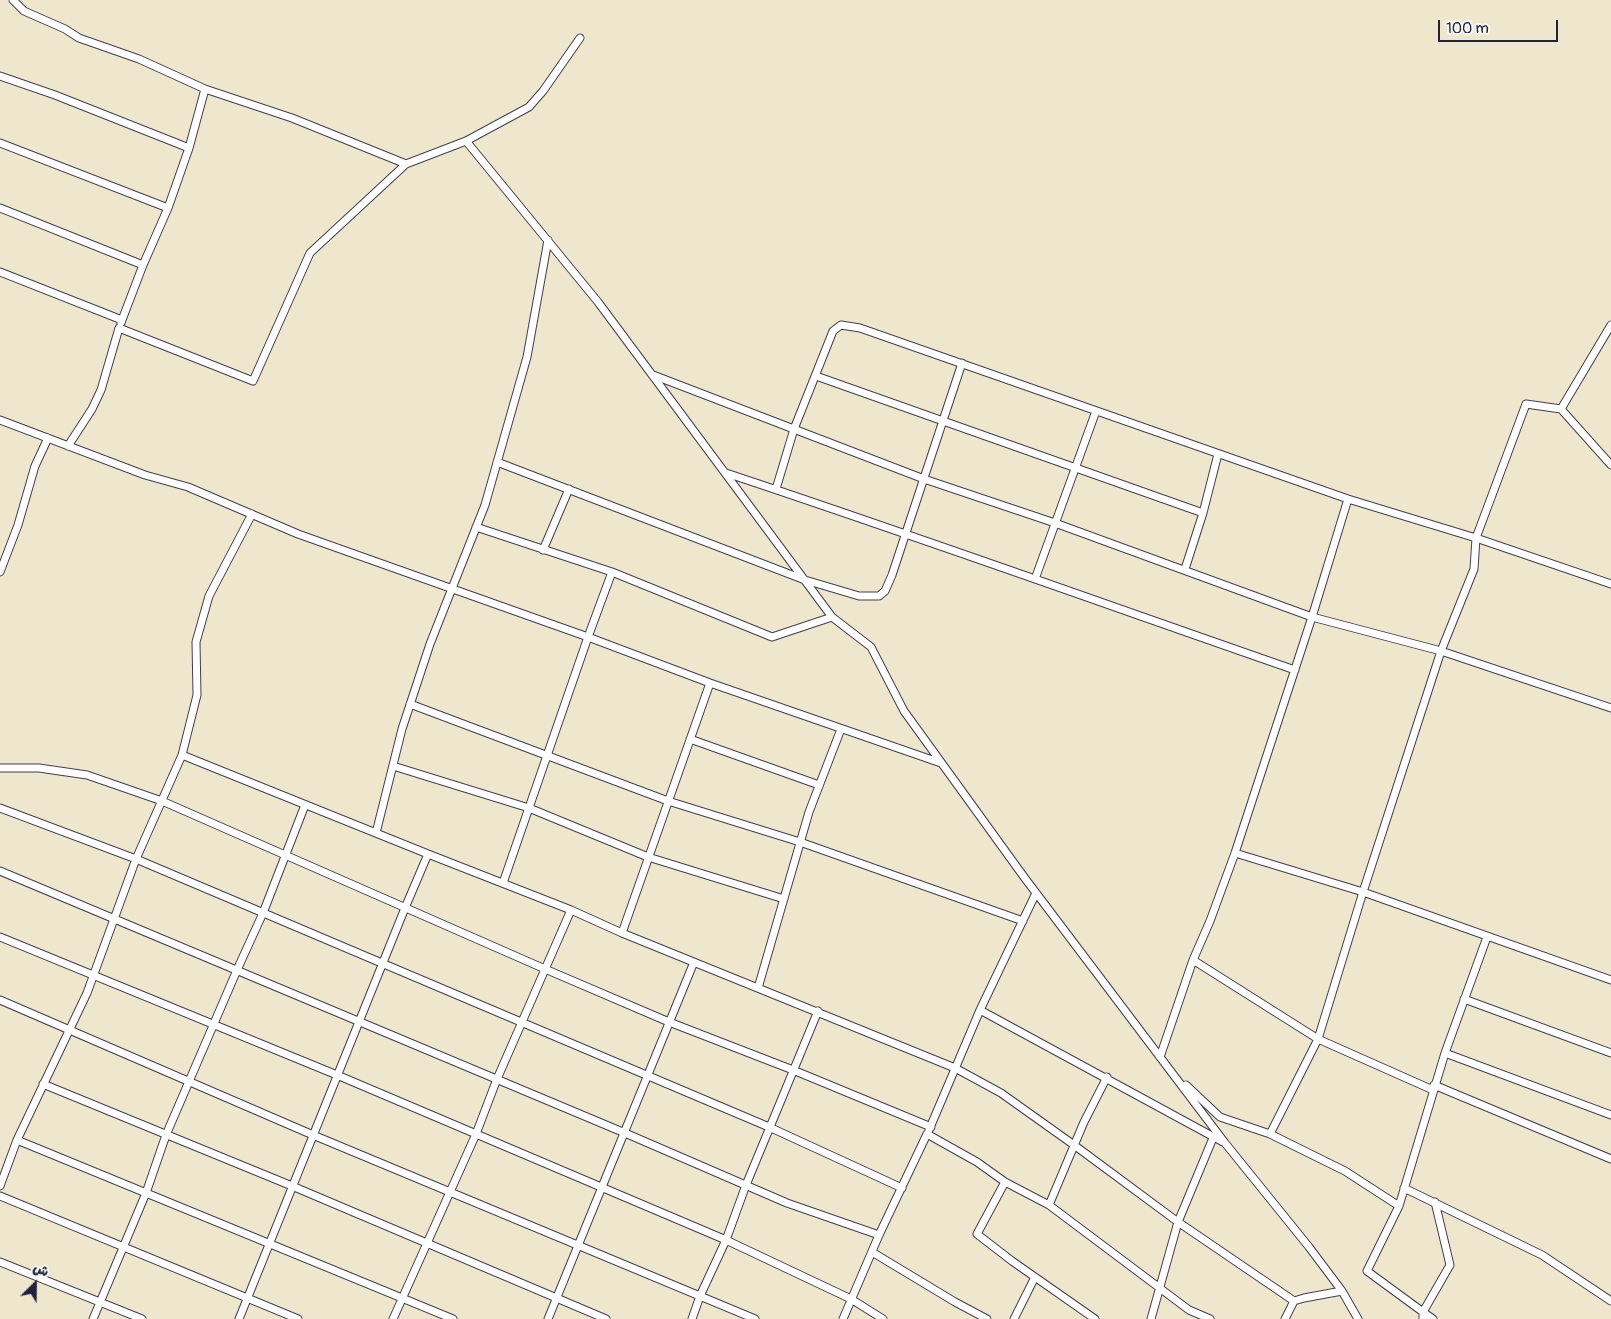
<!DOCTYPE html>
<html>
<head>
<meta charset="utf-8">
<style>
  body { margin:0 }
  #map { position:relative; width:1611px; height:1319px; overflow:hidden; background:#efe6ce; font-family:Pangolin,"Playpen Sans Arabic",sans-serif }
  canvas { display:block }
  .north { position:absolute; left:10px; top:1259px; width:50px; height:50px; -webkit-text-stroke:4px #f6f6f2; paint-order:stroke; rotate:23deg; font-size:14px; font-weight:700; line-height:20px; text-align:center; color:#22223b }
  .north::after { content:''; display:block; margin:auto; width:18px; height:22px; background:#22223b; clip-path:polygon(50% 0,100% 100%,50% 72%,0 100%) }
  .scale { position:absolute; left:1438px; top:20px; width:120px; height:22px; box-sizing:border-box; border:2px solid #22223b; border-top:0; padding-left:6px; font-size:15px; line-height:18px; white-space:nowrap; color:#22223b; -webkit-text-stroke:4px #f6f6f2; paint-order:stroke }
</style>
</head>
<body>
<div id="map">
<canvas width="1611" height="1319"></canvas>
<div class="north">ش</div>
<div class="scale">100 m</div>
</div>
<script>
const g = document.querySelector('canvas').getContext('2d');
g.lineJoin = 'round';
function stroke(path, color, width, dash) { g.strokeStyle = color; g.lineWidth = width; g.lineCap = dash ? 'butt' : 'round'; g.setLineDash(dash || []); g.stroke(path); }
const minor = new Path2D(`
  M13,0L24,11L65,29L79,38L139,59L205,89L292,118L406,164
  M0,76L55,95L189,148
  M466,141L598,302L832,617L871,647L904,711L1024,877L1225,1143L1309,1247L1342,1291L1358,1319
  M0,143L168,208
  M0,208L143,265
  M0,272L122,320L121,323
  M122,320L143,265L168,208L189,148L205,89
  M653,375L924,479L1055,523L1312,617L1441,651L1611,708
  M816,376L1203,513
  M1561,409L1611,325
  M0,420L145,475L188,487L298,534L588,637L710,683L941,763
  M68,446L92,409L101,390L119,328L253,381L310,253L406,164L466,141L529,107L543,91L580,38
  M497,462L805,580L859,596H879L885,591L892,575L962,363
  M726,473C916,536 1105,604 1295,670
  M776,489L794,429L833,331L841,325L860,328L1348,499L1476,538L1611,584
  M476,527L612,572L772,637L832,617
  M543,550L569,489
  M1185,569L1203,513L1218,454
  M0,572L18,525L35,466L48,438
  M1035,579L1096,411
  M410,704L668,801L800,842L1023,921
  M690,739L819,785
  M182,755L428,854L571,910L622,933L955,1068L1001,1093L1074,1145L1178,1222L1294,1301
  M393,766L529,808L648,857L784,899
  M0,768H39L87,775L162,801L545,969L669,1022L793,1070L931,1127
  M0,808L136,859L769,1127L902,1188
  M376,833L402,729L430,644L485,505L527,357L548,240
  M1235,853L1363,892L1611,980
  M0,871L625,1133L787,1203L879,1235
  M503,883L588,637L612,572
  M622,933L710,683
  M0,937L337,1075L726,1240L851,1299L883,1319
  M1193,960L1318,1039L1433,1090
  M758,988L809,812L841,729
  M1464,999L1611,1053
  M0,1000L313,1135L755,1319
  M980,1010L1223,1142
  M1445,1053L1611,1115
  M1160,1057L1193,960L1210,921L1235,853L1312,617L1348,499
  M43,1084L292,1186L606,1319
  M1186,1085L1220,1117L1270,1134L1345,1171L1399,1206
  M1434,1085L1611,1159
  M929,1130L980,1010L1036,893
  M1270,1134L1318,1039L1363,892L1441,651L1474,569L1476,538L1526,404L1561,409L1611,465
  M17,1140L453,1319
  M1005,1182L977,1234L1012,1261L1095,1319
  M0,1186L17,1140L87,993L136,859L182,755L197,695L196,642L209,596L252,514
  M1404,1188L1542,1255L1611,1301
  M0,1196L298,1319
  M1049,1205L1084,1122L1107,1077
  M872,1252L955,1302L987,1319
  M0,1262L142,1319
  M93,1319L146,1193L166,1135L237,970L263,913L305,805
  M239,1319L405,908L428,854
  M393,1319L476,1134L497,1079L571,910
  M548,1319L694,962
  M692,1319L700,1296L726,1240L746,1185L818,1011
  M843,1319L879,1235L927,1134L977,1162L1005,1182L1049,1205L1189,1310L1210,1319
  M1014,1319L1035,1277
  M1151,1319L1178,1222L1213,1138
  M1285,1319L1294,1301L1304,1298L1342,1291
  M1423,1319V1312L1367,1271L1399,1206L1445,1053L1487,937
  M1433,1319L1423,1312L1450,1265L1435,1202`);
stroke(minor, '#413f51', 9);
stroke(minor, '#fff', 7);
</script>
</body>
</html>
